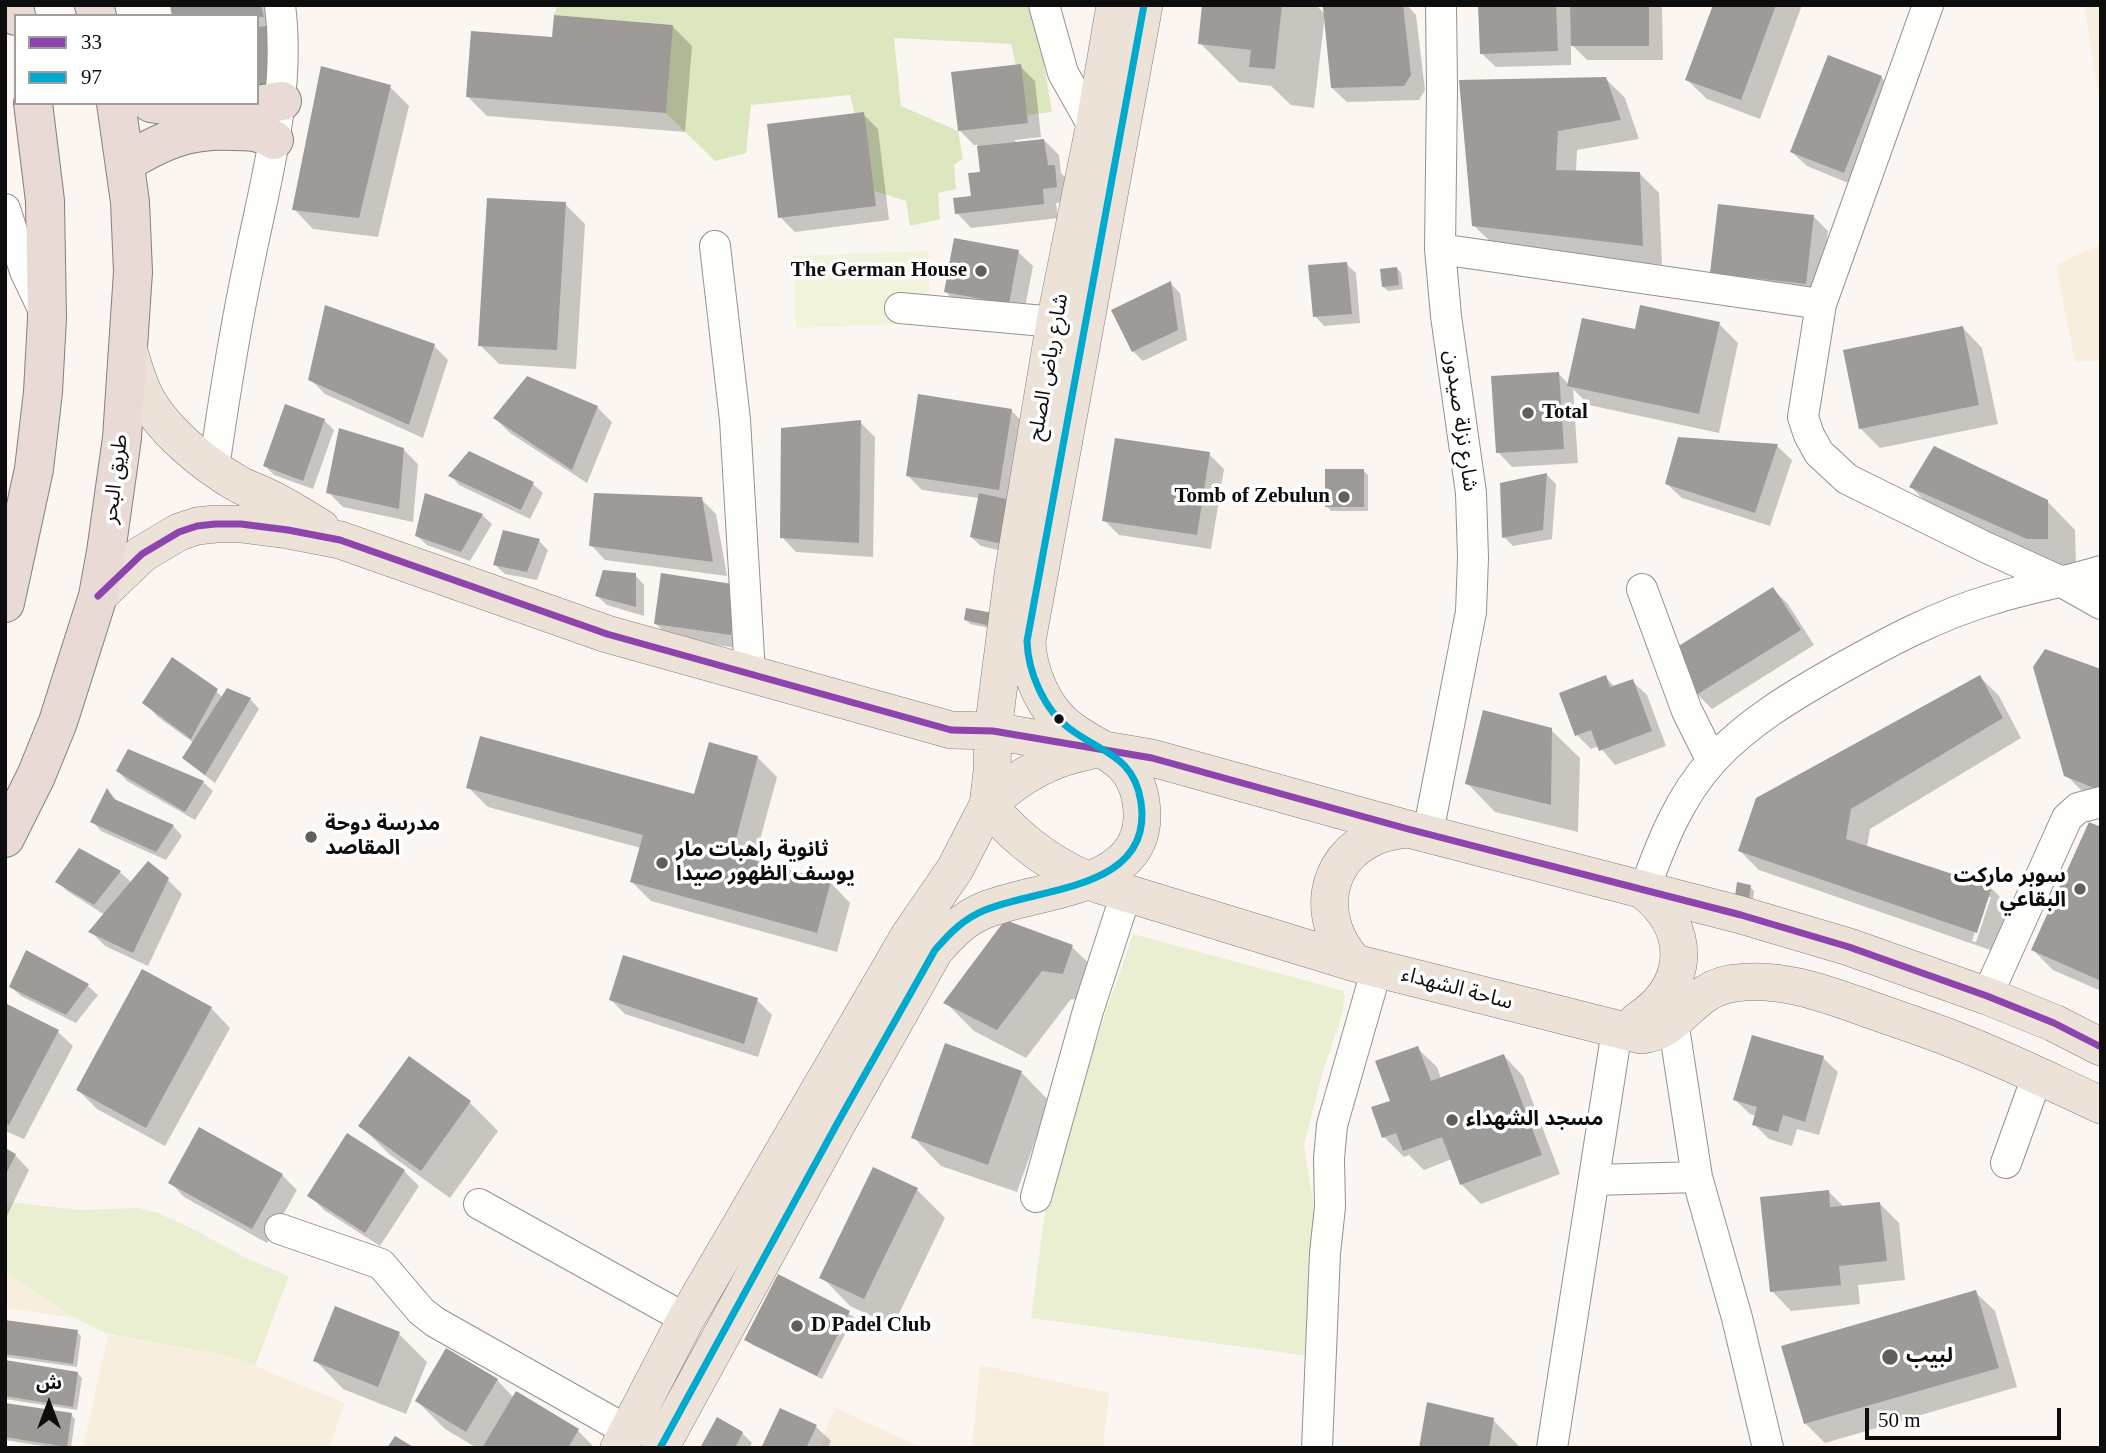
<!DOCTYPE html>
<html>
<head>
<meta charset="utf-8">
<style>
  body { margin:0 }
  #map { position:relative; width:2106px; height:1453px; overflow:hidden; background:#fbf6f1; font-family:"Times New Roman","Noto Sans Arabic",serif }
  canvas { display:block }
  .frame { position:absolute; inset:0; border:7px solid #0d0d0d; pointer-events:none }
  .legend { position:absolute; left:14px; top:14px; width:245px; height:91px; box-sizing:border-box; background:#fff; border:2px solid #9e9e9e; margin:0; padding:9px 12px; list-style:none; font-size:21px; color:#0d0d0d }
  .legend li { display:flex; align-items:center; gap:14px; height:35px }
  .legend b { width:35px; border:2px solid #9e9e9e }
  .north { position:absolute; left:14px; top:1369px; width:70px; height:70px; -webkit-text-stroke:5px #fff; paint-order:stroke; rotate:0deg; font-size:19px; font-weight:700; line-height:28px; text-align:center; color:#0d0d0d }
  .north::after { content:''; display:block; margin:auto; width:24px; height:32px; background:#0d0d0d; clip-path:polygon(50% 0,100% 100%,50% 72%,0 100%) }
  .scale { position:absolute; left:1865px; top:1408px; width:196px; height:32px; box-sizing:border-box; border:4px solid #0d0d0d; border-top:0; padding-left:9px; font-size:21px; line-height:24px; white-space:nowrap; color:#0d0d0d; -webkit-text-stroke:5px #fff; paint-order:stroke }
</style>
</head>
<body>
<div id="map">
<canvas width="2106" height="1453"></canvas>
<div class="frame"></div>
<ul class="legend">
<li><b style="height:9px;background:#8e44ad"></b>33</li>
<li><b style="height:9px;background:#00a9ce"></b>97</li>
</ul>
<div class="north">ش</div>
<div class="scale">50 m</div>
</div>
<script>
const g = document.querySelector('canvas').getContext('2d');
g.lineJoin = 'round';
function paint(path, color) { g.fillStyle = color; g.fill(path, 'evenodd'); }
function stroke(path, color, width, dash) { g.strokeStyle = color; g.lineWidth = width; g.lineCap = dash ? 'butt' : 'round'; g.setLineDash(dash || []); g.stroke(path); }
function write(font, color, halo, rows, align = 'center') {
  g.font = font + ' "Times New Roman","Noto Sans Arabic",serif'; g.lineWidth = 7; g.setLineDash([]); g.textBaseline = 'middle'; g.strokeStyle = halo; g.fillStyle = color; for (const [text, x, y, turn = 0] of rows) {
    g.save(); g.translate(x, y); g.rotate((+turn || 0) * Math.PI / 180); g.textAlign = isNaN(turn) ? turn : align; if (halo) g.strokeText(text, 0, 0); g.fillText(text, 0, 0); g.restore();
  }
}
paint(new Path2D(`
  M2084,5H2101V111Z
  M2101,244V360L2075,362L2056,265Z
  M5,1271L75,1318L5,1308Z
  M108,1335L233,1357L345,1403L329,1448H83Z
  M980,1365L1109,1393L1103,1448H972Z
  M835,1408L923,1448H819Z`), '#f8eedd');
paint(new Path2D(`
  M1133,934L1344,991L1343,1012L1323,1071L1304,1144L1313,1201L1315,1257L1309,1356L1031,1318L1045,1212L1063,1137Z
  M9,1202L80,1210L139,1208L158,1213L193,1229L248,1259L289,1276L255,1366L233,1357L108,1334L75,1318L5,1271V1206Z`), '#eaefd1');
paint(new Path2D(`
  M558,5H1034L1052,112L1027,115L1011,44L894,38L901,106L958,131L963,159L954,165L956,189L938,193L940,219L910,226L906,201L874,191L850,95L751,105L746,153L715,161L666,113L673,25L554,15Z`), '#dde7bf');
paint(new Path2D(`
  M928,251L930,323L796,328L793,256Z`), '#f3f3db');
paint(new Path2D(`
  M172,5H271L257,102V16Z
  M1204,5H1316L1325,14L1314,108L1291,105L1271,86L1239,82L1200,43Z
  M1353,5H1407L1416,15L1425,90L1419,100L1347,102L1332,88Z
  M1480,5H1662L1663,60H1587L1571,44V65L1496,67L1481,53Z
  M1714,5H1802L1760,119L1707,99L1687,80Z
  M672,26L692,46L685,132L487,116L467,96Z
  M1020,66L1035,81L1041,137L1015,140L1016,144L1044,140L1059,155L1061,173L1069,181L1071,201L1056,203L1058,218L971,228L957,213L973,198L982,173L978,145H974L959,130Z
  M1881,77L1896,92L1858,187L1807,166L1792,152Z
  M1605,78L1625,98L1639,139L1577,150L1576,172L1640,174L1659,193L1662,265L1494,245L1474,226L1461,81Z
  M390,87L409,106L378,237L313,229L294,209Z
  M863,114L878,129L889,220L795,232L780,217Z
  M565,204L585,224L576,369L499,364L480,345Z
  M1814,217L1828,231L1821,298L1726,287L1711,272Z
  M1018,252L1033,266L1023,318L960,306L946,292Z
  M1346,264L1356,273L1360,323L1324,326L1315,316Z
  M1397,268L1401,273L1403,289L1388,291L1383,287Z
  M1170,283L1180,293L1187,340L1143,361L1133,351L1114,311Z
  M1719,324L1738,343L1719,433L1589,405L1573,389L1578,463L1512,467L1498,452L1559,374L1569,385L1636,331Z
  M1963,328L1982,348L1998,424L1880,448L1860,428Z
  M434,346L448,360L423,438L325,394L310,379Z
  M597,407L612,422L587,483L510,433L495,418Z
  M1011,410L1025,425L1011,553L981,546L971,537L979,498L922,490L907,475Z
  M324,420L334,430L313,489L274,475L265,466Z
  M860,422L875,437L873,557L796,552L782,537Z
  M1777,446L1792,460L1770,526L1682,498L1667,484Z
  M403,449L418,464L413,522L343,507L328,492Z
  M469,453L533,484L543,493L530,519L459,485L450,475Z
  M1209,454L1224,469L1211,549L1119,535L1104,520Z
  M1364,471L1368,475V511H1331L1327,506Z
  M1547,475L1556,484L1552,539L1513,546L1504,537Z
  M1911,487L2047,501L2075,530L2076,567H2057L1939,515Z
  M701,499L716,514L727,576L605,560L591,545Z
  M482,515L492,524L470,561L427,545L417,536Z
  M539,541L548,550L537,580L505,574L495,565Z
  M635,575L644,585V616L607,605L597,596Z
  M738,587L745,649L670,638L655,623Z
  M1773,589L1788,604L1814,645L1712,709L1697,694Z
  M968,610L995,629L970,624L966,620Z
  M2101,671V798L2081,790L2066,775Z
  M1605,677L1615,687L1632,681L1647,695L1666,746L1615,765L1599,746L1591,749L1577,735Z
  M1980,677L1999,696L2021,738L1870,829L1867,847L1991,888L2011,908L1996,952L1759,870L1740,851ZM1987,897H1991L1976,942L1972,941Z
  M216,691L223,698L250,699L259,709L215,783L194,767V743L158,717L144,702Z
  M1551,730L1580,758L1578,832L1495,812L1467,783Z
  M129,751L203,782L213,791L195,820L127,781L118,771Z
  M757,757L777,777L754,862L831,883L850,903L837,952L651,901L632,882L641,848L488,807L468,787L696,796Z
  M108,791L119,803L173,826L182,836L166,860L101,831L92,821Z
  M2101,829V991L2053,970L2033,950Z
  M79,851L120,872L132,883L167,879L182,894L148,966L105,946L91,932L105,915L67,891L58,882Z
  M1750,887L1754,891L1753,902L1741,900Z
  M1072,947L1101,975L1092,1002L1071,999L1026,1058L974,1031L946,1003Z
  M27,952L88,986L98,995L76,1023L21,996L11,987Z
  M624,957L757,1000L772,1015L758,1057L625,1014L611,1000Z
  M5,1005L58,1032L73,1046L24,1139L5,1131Z
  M211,1008L230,1028L165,1146L97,1109L78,1090Z
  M1417,1048L1437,1067L1441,1079L1504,1056L1523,1076L1560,1174L1481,1204L1461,1184L1452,1159L1424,1170L1409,1155L1404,1157L1384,1137L1392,1102Z
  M1823,1058L1838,1072L1819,1135L1797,1129L1792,1146L1769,1139L1754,1124L1757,1116L1750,1114L1735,1100Z
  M409,1059L470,1103L498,1131L450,1198L389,1154L361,1126Z
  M1021,1072L1049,1101L1017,1192L941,1166L913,1137Z
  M348,1136L404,1171L419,1186L380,1246L324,1210L310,1196Z
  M5,1150L15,1155L29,1170L5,1220Z
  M282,1175L297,1190L267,1243L184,1197L170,1182Z
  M917,1190L945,1218L893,1326L850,1306L822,1277Z
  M1828,1191L1844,1207L1880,1204L1899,1223L1905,1280L1858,1285L1860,1304L1791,1311L1772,1291Z
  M779,1277L854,1317L822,1379L751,1344L747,1340Z
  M1975,1292L1995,1311L2017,1387L1825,1443L1805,1423Z
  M5,1321L77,1332L81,1336L77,1367L5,1357Z
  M399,1334L427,1362L406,1414L343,1389L315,1360Z
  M5,1362L78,1374L82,1378L77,1410L5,1399Z
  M497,1380L514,1398L578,1431L595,1448H477L445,1429L417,1401Z
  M5,1405L71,1415L75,1419L71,1448H55L5,1440Z
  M781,1410L816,1427L831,1441L828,1448H763Z
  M1493,1420L1521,1448H1420Z
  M742,1433L752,1443L749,1448H702Z`), '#0003');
paint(new Path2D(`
  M170,5H261L264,17L172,16Z
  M1202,5H1282L1275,69L1249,67L1251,50L1198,44Z
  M1337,5H1403L1411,75L1404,86L1331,88L1323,7Z
  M1478,5H1556L1558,51L1480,54Z
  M1570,5H1649V46H1571Z
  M1713,5H1776L1741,100L1685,80Z
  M554,15L673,25L666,113L466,97L471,31L552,37Z
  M267,26L272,87H257V27Z
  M1828,55L1882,76L1844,173L1790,152Z
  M1021,64L1028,123L958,131L951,72Z
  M321,66L391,85L359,218L292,210Z
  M1606,77L1621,120L1558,131L1556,170L1640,172L1643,246L1472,226L1459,80Z
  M864,112L876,206L778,218L767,124Z
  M1044,139L1048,165H1055L1057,187L1043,189L1044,204L955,214L953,198L971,196L968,173L980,172L977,146Z
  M487,198L566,202L557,350L478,346Z
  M1718,204L1814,215L1806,284L1710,273Z
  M954,238L1019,250L1009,304L944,292Z
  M1347,262L1352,314L1313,317L1308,265Z
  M1397,267L1399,285L1382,287L1380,269Z
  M1171,281L1178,330L1132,352L1111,310Z
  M325,305L435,344L409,425L308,380Z
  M1640,305L1720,322L1699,414L1567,386L1582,318L1635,329Z
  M1963,326L1979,405L1859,429L1843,350Z
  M1559,372L1564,449L1496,453L1491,376Z
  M527,376L598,406L572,470L493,418Z
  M918,394L1012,409L999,490L906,476Z
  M285,404L325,419L303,481L263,466Z
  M861,420L859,543L780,538L781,428Z
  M339,428L404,448L399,509L326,493Z
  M1678,437L1778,444L1755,513L1665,484Z
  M1115,438L1210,452L1197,535L1102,521Z
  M1934,446L2048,500V539H2027L1909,487Z
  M469,451L534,482L521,510L448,476Z
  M1325,469H1364V507H1325Z
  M1547,473L1543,530L1502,538L1500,483Z
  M425,493L483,514L461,552L415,536Z
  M594,493L702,497L713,562L589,546Z
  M979,493L1011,500L1002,544L970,537Z
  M503,530L540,539L527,572L493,565Z
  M603,570L636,573V607L595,596Z
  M661,573L739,585L731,635L654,624Z
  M1773,587L1801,630L1696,695L1669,652Z
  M966,608L993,613L991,626L964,620Z
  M2045,649L2101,669L2099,790L2064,776L2033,667Z
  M172,657L218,689L191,739L142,703Z
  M1606,675L1610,687L1633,679L1652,731L1599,751L1591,730L1575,736L1559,693Z
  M1980,675L2003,718L1851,809L1846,839L1992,887L1977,933L1738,851L1756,798Z
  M227,688L251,698L205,775L182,758Z
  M1483,710L1552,728L1551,805L1465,784Z
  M480,736L694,794L709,742L758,756L732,854L831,881L817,933L630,882L643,835L466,788Z
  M128,749L204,781L185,812L116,771Z
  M107,788L114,799L174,825L156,852L90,822Z
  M2089,822L2101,827V981L2031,950Z
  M79,848L121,871L94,905L55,882Z
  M148,861L169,878L133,953L88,932Z
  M1737,882L1751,885L1749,898L1735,896Z
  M1005,920L1073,945L1063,974L1042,971L997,1030L943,1003Z
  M26,950L89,984L66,1015L9,987Z
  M623,955L758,998L744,1044L609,1000Z
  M142,969L212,1007L146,1128L76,1090Z
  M5,1003L59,1030L9,1125L5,1124Z
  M1752,1035L1824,1056L1805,1122L1783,1115L1778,1132L1752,1125L1757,1107L1733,1100Z
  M945,1043L1022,1071L988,1165L911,1138Z
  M1418,1046L1431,1081L1504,1054L1542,1155L1460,1185L1442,1137L1403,1151L1396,1133L1382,1138L1371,1107L1390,1101L1375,1061Z
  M409,1056L471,1101L421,1171L358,1126Z
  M199,1127L283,1174L252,1229L168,1183Z
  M347,1133L405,1170L365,1233L307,1196Z
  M5,1148L16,1154L5,1176Z
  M873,1167L918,1188L864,1299L819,1278Z
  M1829,1190L1830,1207L1880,1202L1887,1261L1839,1266L1841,1285L1770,1292L1760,1197Z
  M778,1274L850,1311L817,1376L744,1340Z
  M1976,1290L1999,1368L1804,1424L1781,1346Z
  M335,1306L400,1332L378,1387L313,1361Z
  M5,1320L78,1330L73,1364L5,1354Z
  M446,1348L498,1379L466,1432L415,1401Z
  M5,1360L78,1372L73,1407L5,1396Z
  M516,1391L579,1429L568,1448H482Z
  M1427,1402L1494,1418L1489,1448H1419Z
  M5,1403L72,1413L67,1447L5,1437Z
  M780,1408L817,1425L806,1448H761Z
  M717,1417L743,1432L735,1448H700Z
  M395,1436L415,1448H387Z`), '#9e9a97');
const minor = new Path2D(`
  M1044,5L1063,73L1094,128
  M1928,5L1821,304L1803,417L1809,435L1819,453L1847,479L1985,547L2064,583L2101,604
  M5,209L25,271L45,313
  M715,246L735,420L750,673
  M1440,249L1821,304
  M900,308L1055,322
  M214,468C224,398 235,328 250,258C267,174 291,91 280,5
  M1642,589L1687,711L1712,761
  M1428,833L1471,612L1473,558L1471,493L1446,316L1440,249L1442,88L1441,5
  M1644,891C1661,844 1679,797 1713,760C1748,722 1794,695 1838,670C1888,642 1938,615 1993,599C2028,588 2065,582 2101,571
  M1987,996L2067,818L2078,808L2101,802
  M1664,1005L1675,1034L1697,1177L1737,1318L1768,1448
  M2006,1163L2037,1077
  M1595,1180L1697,1177
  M1036,1197L1088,1011L1126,894
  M479,1204L686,1319
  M280,1229L381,1264L421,1311L435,1322L628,1431
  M1317,1448L1325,1253L1330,1207L1329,1159L1332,1125L1377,968
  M1552,1448L1617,1030`);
const major = new Path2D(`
  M129,351C133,365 137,379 143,392C159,428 206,466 240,485C248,489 257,492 265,496C285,505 303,517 321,528
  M98,596L142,554L179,532L197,526L215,524H241L288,530L340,540L607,634L951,730L993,731L1152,758L1408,829L1741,915L1849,947L1987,996L2054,1023L2101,1047
  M1089,751C1049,758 1017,777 988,805C1019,842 1055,869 1100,885L1355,963L1641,1035C1681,1032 1690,988 1735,983C1785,976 1834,997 1880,1013C1905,1022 1930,1030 1955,1040C2005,1059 2053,1083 2101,1105
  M1355,963C1316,922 1321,860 1376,836C1386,832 1397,830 1408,829
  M1637,1021C1690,987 1693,930 1644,891
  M619,1448L686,1319L909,936L955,869L988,805L992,772L993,731L1013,574L1055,322L1094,128L1115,5
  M660,1448L838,1122L935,950C950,933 963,919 985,910C1041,887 1154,890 1141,802C1134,756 1102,753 1070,729C1044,710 1028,672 1027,641L1144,5`);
const highway = new Path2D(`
  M14,5L16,16
  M94,5L97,16
  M151,103C195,111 238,109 282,101
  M125,163C163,140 188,129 233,131C249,131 260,131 274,140
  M5,603L34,469L43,392L47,318L45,201L33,103
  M5,838L36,776L58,722L98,596L106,552L122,438L133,272L130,202L116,103`);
stroke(minor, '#949290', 32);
stroke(major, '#817f7d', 38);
stroke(highway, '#817f7d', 40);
stroke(minor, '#fefefd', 30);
stroke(major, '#ede2d8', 37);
stroke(highway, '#e9dad5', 38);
stroke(new Path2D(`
  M98,596L142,554L179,532L197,526L215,524H241L288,530L340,540L607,634L951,730L993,731L1152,758L1408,829L1741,915L1849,947L1987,996L2054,1023L2101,1047`), '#8e44ad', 7);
stroke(new Path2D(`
  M660,1448L838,1122L935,950C950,933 963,919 985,910C1041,887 1154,890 1141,802C1134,756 1102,753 1070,729C1044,710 1028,672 1027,641L1144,5`), '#00a9ce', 7);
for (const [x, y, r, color] of [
  [981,271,7,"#605f5d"],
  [1528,413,7,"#605f5d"],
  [1344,497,7,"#605f5d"],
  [1059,719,6,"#0d0d0d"],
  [311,837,7,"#605f5d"],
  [662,863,7,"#605f5d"],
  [2080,889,7,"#605f5d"],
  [1452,1120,7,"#605f5d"],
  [797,1326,7,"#605f5d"],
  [1890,1357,9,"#605f5d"]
]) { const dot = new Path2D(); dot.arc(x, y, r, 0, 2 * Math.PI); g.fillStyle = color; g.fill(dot); stroke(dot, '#fff', 2.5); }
write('bold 21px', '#0d0d0d', '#fff', [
  ["The German House",967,271,"right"],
  ["Total",1542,413],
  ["Tomb of Zebulun",1330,497,"right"],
  ["مدرسة دوحة",325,825],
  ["المقاصد",325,849],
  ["ثانوية راهبات مار",676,851],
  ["يوسف الظهور صيدا",676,875],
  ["سوبر ماركت",2066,877,"right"],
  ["البقاعي",2066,901,"right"],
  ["مسجد الشهداء",1466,1120],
  ["D Padel Club",811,1326],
  ["لبيب",1906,1357]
], 'left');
write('21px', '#0d0d0d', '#fff', [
  ["شارع رياض الصلح",1049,367,-80],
  ["شارع نزلة صيدون",1460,421,82],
  ["طريق البحر",116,479,-83],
  ["ساحة الشهداء",1457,989,15]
]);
</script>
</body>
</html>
